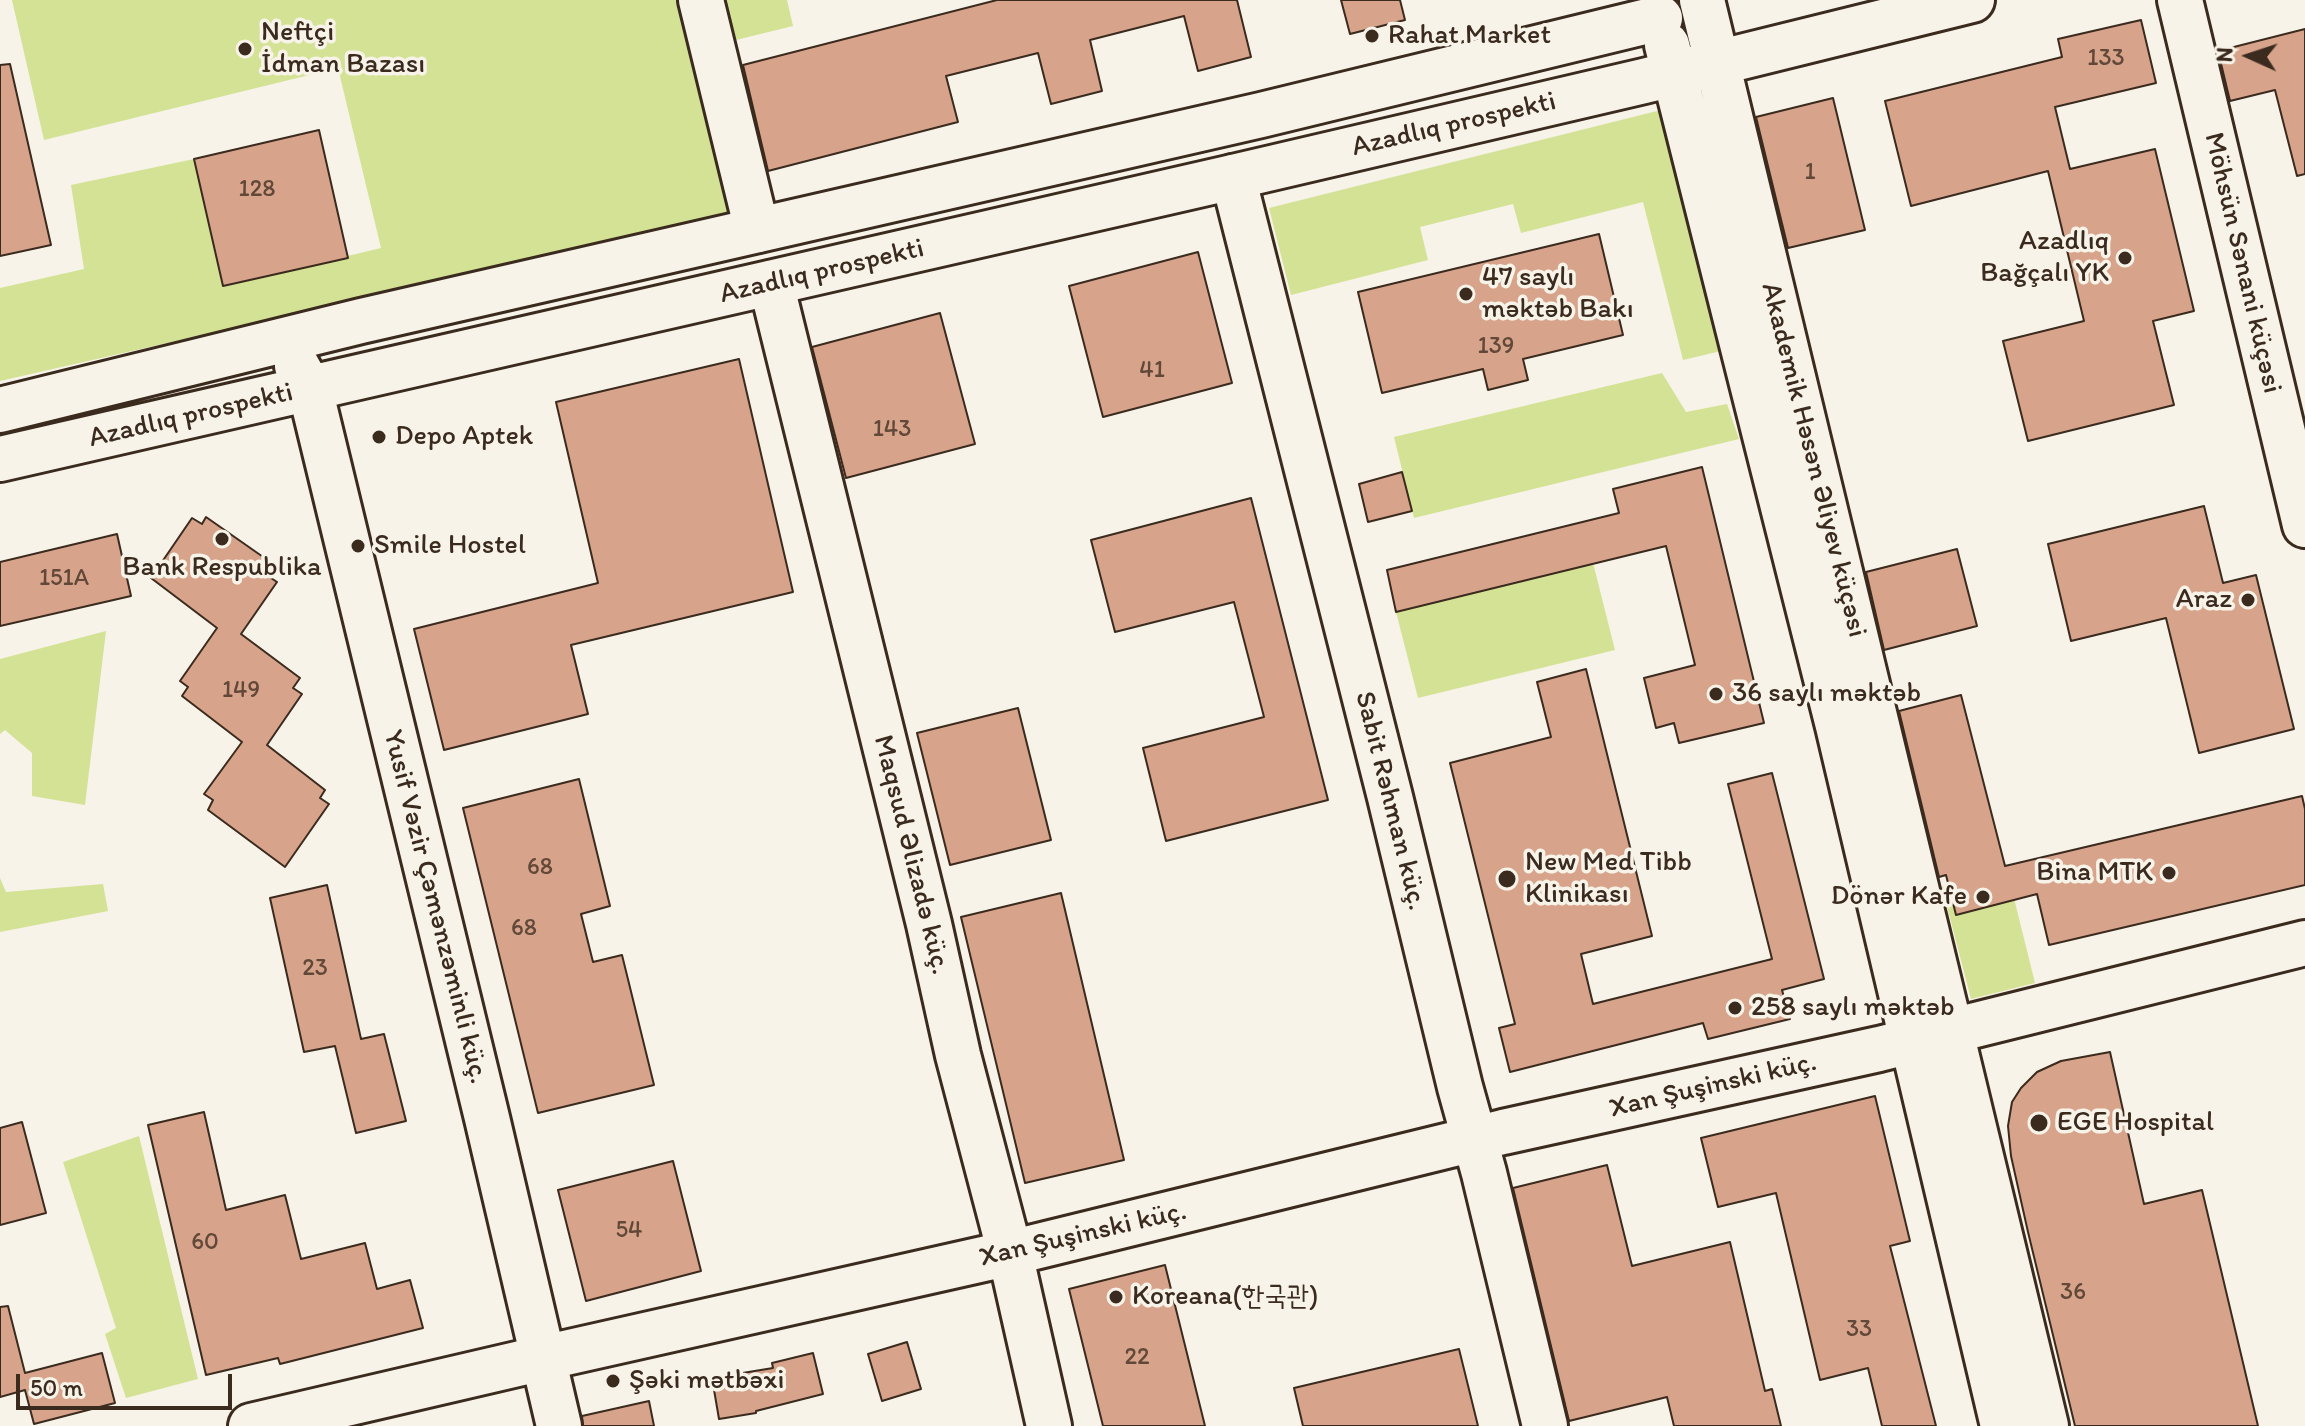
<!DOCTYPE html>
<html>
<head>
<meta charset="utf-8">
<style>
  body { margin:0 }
  #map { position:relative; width:2305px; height:1426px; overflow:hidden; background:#f7f3e8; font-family:Itim,sans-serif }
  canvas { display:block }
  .north { position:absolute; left:2209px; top:16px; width:80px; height:80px; -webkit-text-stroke:6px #f7f3e8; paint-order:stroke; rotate:273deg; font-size:22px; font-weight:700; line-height:32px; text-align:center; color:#3b2a1e }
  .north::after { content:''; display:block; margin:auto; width:28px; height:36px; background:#3b2a1e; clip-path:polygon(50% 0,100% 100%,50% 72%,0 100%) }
  .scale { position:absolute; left:16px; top:1374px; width:216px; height:36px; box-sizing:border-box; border:4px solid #3b2a1e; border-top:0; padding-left:10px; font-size:24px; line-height:28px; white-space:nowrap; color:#3b2a1e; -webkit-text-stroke:6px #f7f3e8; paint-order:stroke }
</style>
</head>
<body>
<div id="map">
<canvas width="2305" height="1426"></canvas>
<div class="north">N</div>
<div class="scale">50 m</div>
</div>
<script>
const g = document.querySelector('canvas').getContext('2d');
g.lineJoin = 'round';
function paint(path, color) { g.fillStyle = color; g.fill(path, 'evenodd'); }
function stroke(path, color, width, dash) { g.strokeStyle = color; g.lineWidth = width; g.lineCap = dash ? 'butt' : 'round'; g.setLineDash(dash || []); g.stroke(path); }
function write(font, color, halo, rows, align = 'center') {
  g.font = font + ' Itim,"Poor Story",sans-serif'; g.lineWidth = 7; g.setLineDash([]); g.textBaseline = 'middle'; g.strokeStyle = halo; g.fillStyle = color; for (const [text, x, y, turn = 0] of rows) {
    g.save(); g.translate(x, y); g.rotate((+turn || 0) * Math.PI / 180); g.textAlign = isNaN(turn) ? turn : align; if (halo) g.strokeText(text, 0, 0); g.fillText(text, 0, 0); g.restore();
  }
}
paint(new Path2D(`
  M12,0H677L731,215L0,381V288L84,269L71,185L194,159L223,286L381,248L338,68L44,140Z
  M726,0H787L793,26L736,40Z
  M1661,110L1721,351L1683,360L1643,202L1521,233L1513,204L1420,227L1428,260L1291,295L1269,208Z
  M1662,373L1686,412L1727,404L1739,439L1414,518L1394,437Z
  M1593,563L1615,650L1418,698L1396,612Z
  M106,631L85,805L32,796V753L5,730L0,734V659Z
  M2007,870L2035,983L1971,999L1942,887Z
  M0,878L6,892L103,884L108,911L0,932Z
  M139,1136L198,1379L126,1398L105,1334L116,1328L63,1162Z`), '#d4e295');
const building = new Path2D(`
  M997,0H1237L1251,57L1198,71L1184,16L1090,40L1102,91L1051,104L1038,53L946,76L958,122L768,171L743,65Z
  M1341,0H1400L1405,20L1350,34Z
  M2141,20L2156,83L2055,107L2070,169L2155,149L2194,311L2153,321L2174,405L2028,441L2003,341L2084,321L2048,171L1911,206L1885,101L2062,57L2058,39Z
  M2305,29V174L2297,176L2275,90L2230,101L2218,51Z
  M10,64L51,245L0,256V65Z
  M1833,98L1865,230L1788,248L1756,117Z
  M319,130L348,258L223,286L194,159Z
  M1599,234L1623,335L1523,359L1528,380L1488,390L1483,369L1382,393L1358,292Z
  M1198,252L1232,383L1103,417L1069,286Z
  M940,313L975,444L846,478L812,347Z
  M739,359L793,592L571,645L588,714L444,750L414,629L598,583L556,402Z
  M1702,467L1764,723L1679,743L1674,723L1656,728L1644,678L1695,665L1666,546L1396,612L1387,570L1619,513L1613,489Z
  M1402,472L1412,511L1368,522L1359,484Z
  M1251,498L1328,800L1166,841L1143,748L1264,717L1234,602L1115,632L1091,540Z
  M2204,506L2223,583L2256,575L2294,729L2199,753L2166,618L2071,641L2048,544Z
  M206,517L276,566L268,576L277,582L241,634L300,678L293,688L302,694L267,745L325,790L320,798L329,804L285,867L208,810L213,800L204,794L242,742L182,696L188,687L180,681L217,628L151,578L192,518L202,524Z
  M117,534L131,596L0,626V562Z
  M1957,549L1977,626L1884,650L1866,572Z
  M1586,669L1652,936L1581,954L1593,1004L1772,959L1728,784L1772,773L1824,979L1782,990L1790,1019L1708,1039L1703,1023L1510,1072L1499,1028L1515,1024L1450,763L1551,737L1537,682Z
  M1961,695L2005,866L2302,796L2305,809V885L2049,945L2037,894L1956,915L1946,875L1939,877L1899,711Z
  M1018,708L1051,840L950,865L917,733Z
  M579,779L610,906L581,914L593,962L622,955L654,1085L538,1113L463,808Z
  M327,885L361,1039L384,1034L406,1121L356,1133L335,1046L304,1052L270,898Z
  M1061,893L1124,1160L1025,1183L961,917Z
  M2110,1052L2144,1204L2202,1190L2258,1426H2075L2028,1232L2011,1156L2008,1126L2012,1102L2021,1088L2037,1072L2061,1061Z
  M1875,1096L1910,1241L1890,1246L1936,1426H1882L1868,1368L1820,1380L1776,1193L1718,1207L1701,1138Z
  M204,1112L226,1210L285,1195L301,1259L365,1243L377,1289L410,1280L423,1328L280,1364L278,1358L206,1375L148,1125Z
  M22,1122L46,1213L0,1225V1128Z
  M673,1161L701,1271L586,1301L558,1190Z
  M1607,1165L1632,1266L1730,1242L1765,1391L1772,1389L1781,1426H1674L1667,1397L1569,1421L1513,1188Z
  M1165,1265L1205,1426H1103L1069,1289Z
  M8,1306L25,1373L102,1353L115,1403L34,1424L25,1390L0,1397V1307Z
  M907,1342L921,1389L882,1401L868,1354Z
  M1459,1349L1478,1426H1303L1294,1388Z
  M813,1353L823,1394L756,1411V1413L719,1419L712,1378L773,1368L772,1363Z
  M649,1401L654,1426H583L582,1416Z`);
paint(building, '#d7a48b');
stroke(building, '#3b2a1e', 2);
const minor = new Path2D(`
  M701,0L757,230
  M2180,0L2305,525
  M1233,177L1390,797L1460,1087L1484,1173L1545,1426
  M771,283L929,924L958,1055L1010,1253L1049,1426
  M251,1426L543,1358L1010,1253L1503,1132L1879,1049L2305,943`);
const major = new Path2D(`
  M1702,0L2046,1426
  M1667,45L1838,726L2003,1426
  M297,366L310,389L487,1118L559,1426
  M0,410L361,321L1261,115L1660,18
  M0,459L1233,177L1644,81L1972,0`);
stroke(minor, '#3b2a1e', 50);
stroke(major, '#3b2a1e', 50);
stroke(minor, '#f7f3e8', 44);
stroke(major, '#f7f3e8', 44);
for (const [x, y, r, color] of [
  [1372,36,8,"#3b2a1e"],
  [245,49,8,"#3b2a1e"],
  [2125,258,8,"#3b2a1e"],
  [1466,294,8,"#3b2a1e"],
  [379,437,8,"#3b2a1e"],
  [222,539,8,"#3b2a1e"],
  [358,546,8,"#3b2a1e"],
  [2248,600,8,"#3b2a1e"],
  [1716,694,8,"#3b2a1e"],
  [2169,873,8,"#3b2a1e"],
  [1507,879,10,"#3b2a1e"],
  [1983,897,8,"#3b2a1e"],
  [1735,1008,8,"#3b2a1e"],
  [2039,1123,10,"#3b2a1e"],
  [1116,1297,8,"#3b2a1e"],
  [613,1381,8,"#3b2a1e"]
]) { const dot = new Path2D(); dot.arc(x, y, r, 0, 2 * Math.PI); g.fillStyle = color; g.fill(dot); stroke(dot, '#f7f3e8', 3); }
write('24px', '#624839', null, [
  ["133",2106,59],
  ["1",1810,173],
  ["128",257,190],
  ["139",1496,347],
  ["41",1152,371],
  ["143",892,430],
  ["151A",64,579],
  ["149",241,691],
  ["68",540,868],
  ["68",524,929],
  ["23",315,969],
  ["54",629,1231],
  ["60",205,1243],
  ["36",2073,1293],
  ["33",1859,1330],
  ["22",1137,1358]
]);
write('28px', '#3b2a1e', '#f7f3e8', [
  ["Neftçi",261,33],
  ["İdman Bazası",261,65],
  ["Rahat Market",1388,36],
  ["Azadlıq",2109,242,"right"],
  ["Bağçalı YK",2109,274,"right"],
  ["47 saylı",1482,278],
  ["məktəb Bakı",1482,310],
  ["Depo Aptek",395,437],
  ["Smile Hostel",374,546],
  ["Bank Respublika",222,568,"center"],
  ["Araz",2232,600,"right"],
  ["36 saylı məktəb",1732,694],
  ["New Med Tibb",1525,863],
  ["Klinikası",1525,895],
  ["Bina MTK",2153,873,"right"],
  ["Dönər Kafe",1967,897,"right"],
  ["258 saylı məktəb",1751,1008],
  ["EGE Hospital",2057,1123],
  ["Koreana(한국관)",1132,1297],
  ["Şəki mətbəxi",629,1381]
], 'left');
write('28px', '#3b2a1e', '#f7f3e8', [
  ["Azadlıq prospekti",1454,125,-13],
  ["Möhsün Sənani küçəsi",2242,263,77],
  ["Azadlıq prospekti",822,272,-13],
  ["Azadlıq prospekti",191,416,-13],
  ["Akademik Həsən Əliyev küçəsi",1813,460,76],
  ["Sabit Rəhman küç.",1390,801,76],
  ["Maqsud Əlizadə küç.",911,855,76],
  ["Yusif Vəzir Çəmənzəminli küç.",435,907,76],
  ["Xan Şuşinski küç.",1713,1086,-13],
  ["Xan Şuşinski küç.",1083,1235,-13]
]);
</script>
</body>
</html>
